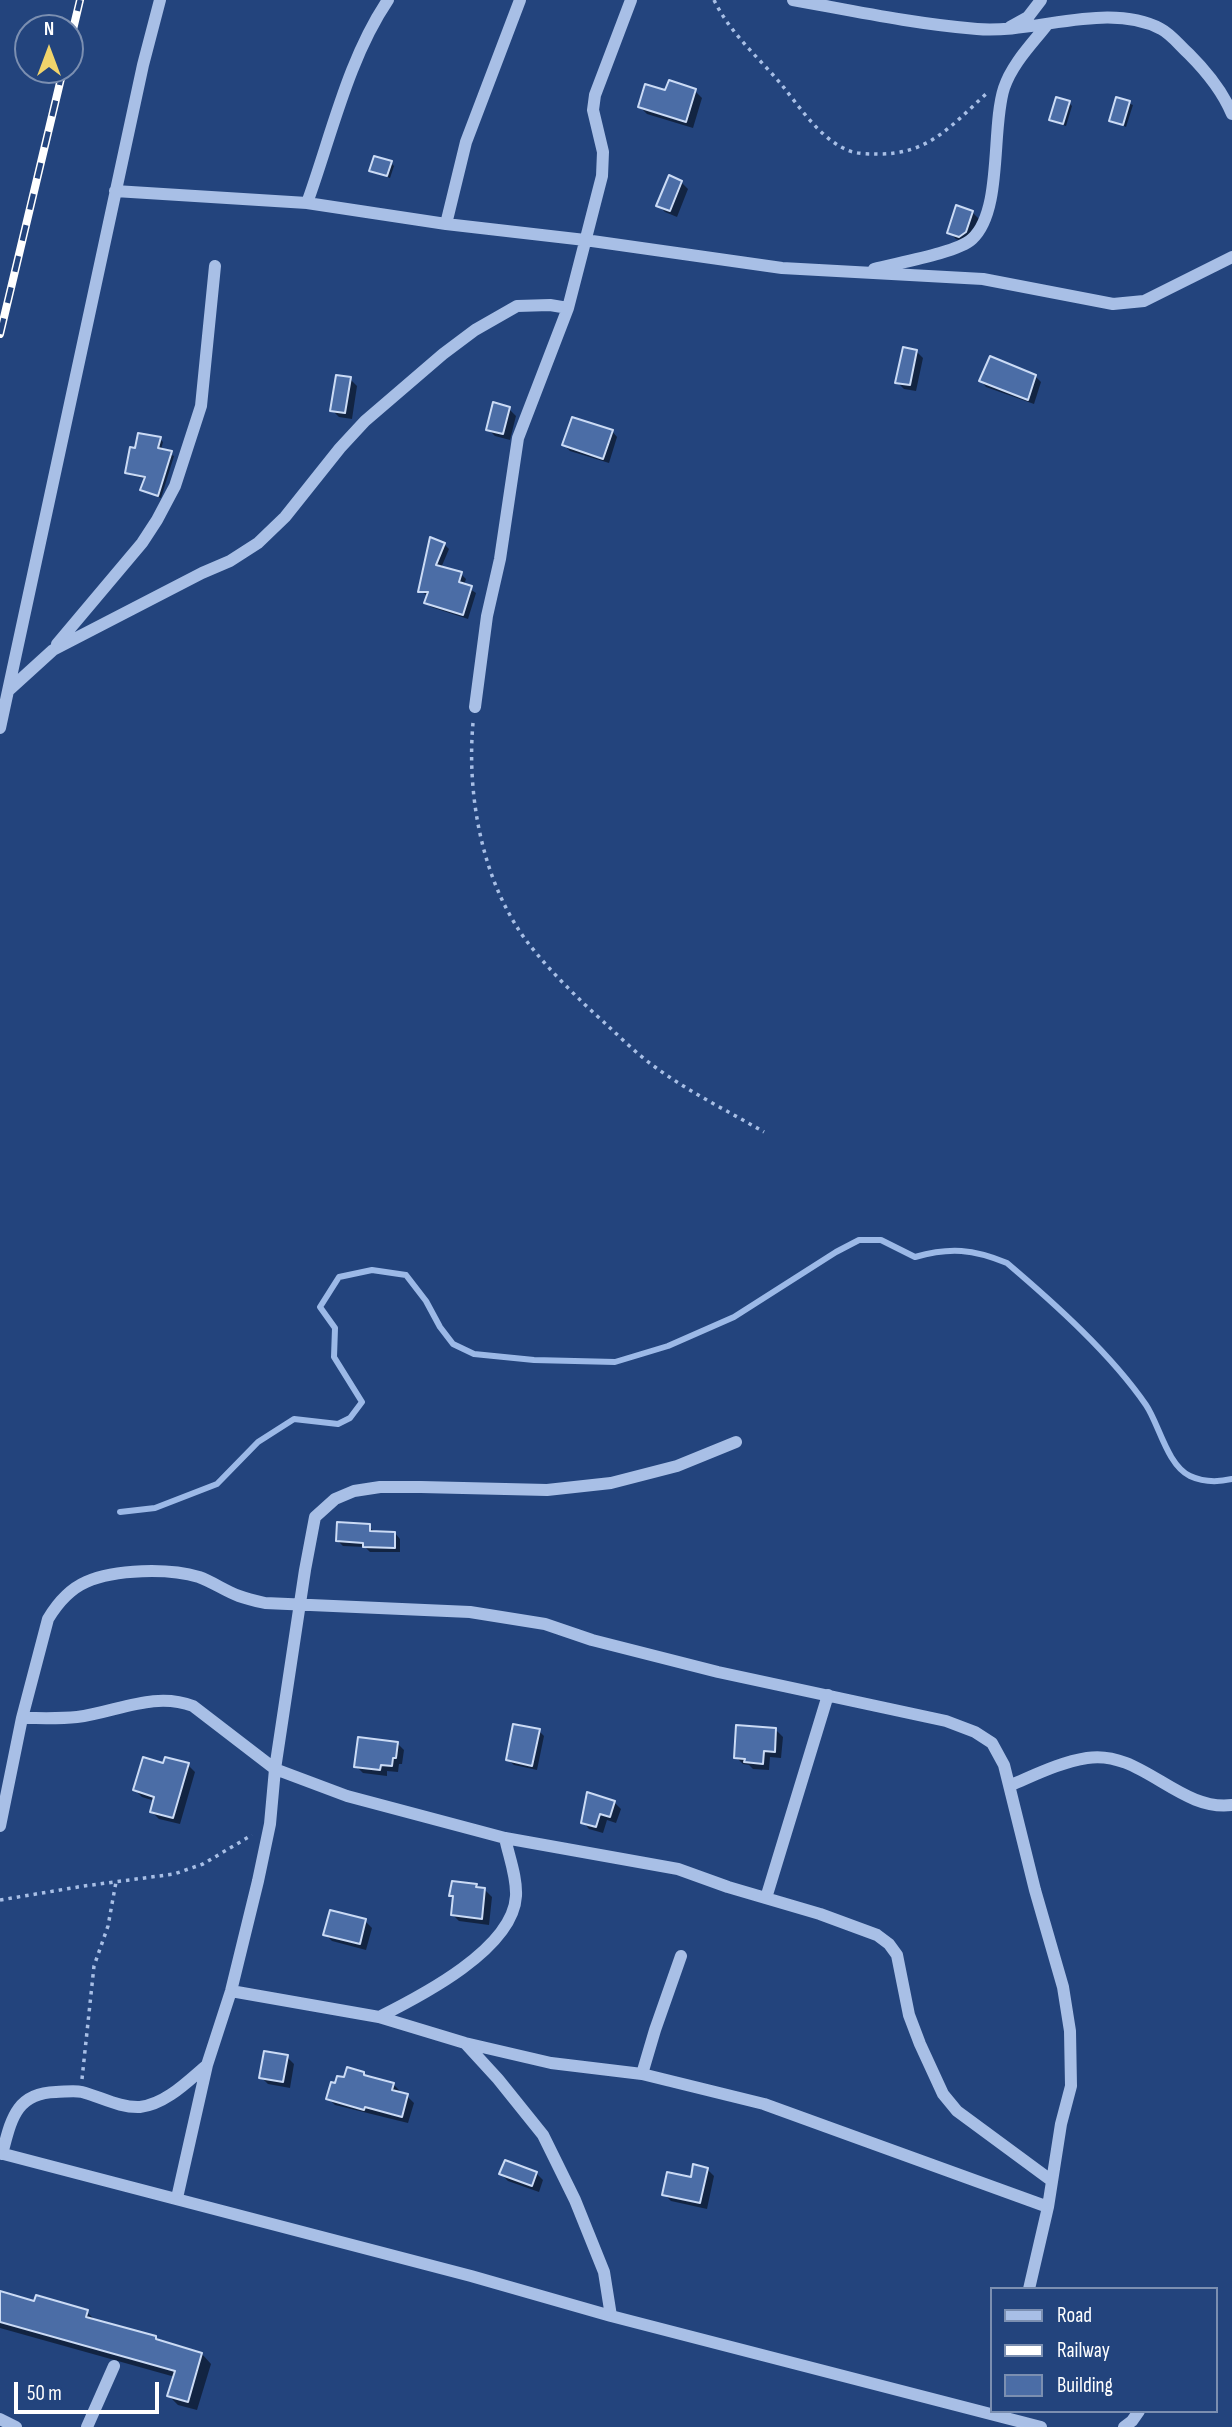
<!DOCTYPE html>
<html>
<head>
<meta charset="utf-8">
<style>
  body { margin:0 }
  #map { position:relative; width:1232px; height:2427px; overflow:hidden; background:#23447d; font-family:"Sofia Sans Condensed",sans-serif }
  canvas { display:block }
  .legend { position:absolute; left:990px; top:2287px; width:228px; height:126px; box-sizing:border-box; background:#23447d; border:2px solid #7b8fb1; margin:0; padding:9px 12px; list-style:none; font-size:21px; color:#fff }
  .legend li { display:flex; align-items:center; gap:14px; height:35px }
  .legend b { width:35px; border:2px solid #7b8fb1 }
  .north { position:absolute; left:14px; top:14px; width:70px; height:70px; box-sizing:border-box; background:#23447d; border:2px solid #7b8fb1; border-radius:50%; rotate:0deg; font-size:19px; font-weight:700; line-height:28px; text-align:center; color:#fff }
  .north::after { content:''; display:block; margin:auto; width:24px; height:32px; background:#f1d46b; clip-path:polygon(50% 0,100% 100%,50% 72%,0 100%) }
  .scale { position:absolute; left:14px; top:2382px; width:145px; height:32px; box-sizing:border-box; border:4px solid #fff; border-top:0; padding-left:9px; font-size:21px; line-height:24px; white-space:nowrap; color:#fff; -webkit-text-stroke:5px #23447d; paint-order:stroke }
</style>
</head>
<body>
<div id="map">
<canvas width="1232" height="2427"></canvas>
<ul class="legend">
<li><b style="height:9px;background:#a8bfe6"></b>Road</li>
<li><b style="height:9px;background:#fff"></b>Railway</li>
<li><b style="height:19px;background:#4b6da6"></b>Building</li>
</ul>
<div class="north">N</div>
<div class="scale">50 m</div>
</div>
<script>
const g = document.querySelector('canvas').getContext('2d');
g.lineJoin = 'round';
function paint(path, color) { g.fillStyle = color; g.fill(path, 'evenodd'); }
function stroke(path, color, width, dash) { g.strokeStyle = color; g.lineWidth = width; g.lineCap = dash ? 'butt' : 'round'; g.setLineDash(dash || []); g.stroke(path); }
paint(new Path2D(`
  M695,91L702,98L693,128L647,114L640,107L666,92Z
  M1117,99L1133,105L1126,127L1111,120Z
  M1069,103L1072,106L1066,126L1054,122L1051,119Z
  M391,163L394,166L390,178L371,170Z
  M681,182L688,189L677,217L665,212L658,205Z
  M972,212L979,219L967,243L956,239L949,232Z
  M916,351L923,358L916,391L904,389L897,382Z
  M1035,376L1041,382L1034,404L986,387L981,381Z
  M350,379L357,386L352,419L339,417L332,410Z
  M509,409L516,416L510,440L495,436L488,429Z
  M612,431L617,437L609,463L570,451L564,445Z
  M160,439L163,442L161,450L174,456L161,498L142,490L146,479L130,475L127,472L136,450Z
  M444,544L449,549L441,568L461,574L466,579L464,585L476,593L468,619L431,607L426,602L428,596L420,591Z
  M369,1526L375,1533H395L400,1539V1552H370L365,1547L343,1546L338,1541Z
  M776,1730L783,1737L781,1758L770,1757L769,1770L753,1769L749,1765L743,1764L736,1757Z
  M539,1731L544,1736L537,1770L514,1765L508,1760Z
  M397,1743L404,1750L402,1764H399L398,1772L387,1771V1776L363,1773L356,1766Z
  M164,1765H188L195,1772L180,1824L159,1819L152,1812L155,1801L142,1797L135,1790Z
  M614,1802L621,1809L616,1823L607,1820L603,1833L589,1829L583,1822Z
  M476,1886L485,1890L492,1897L489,1925L459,1921L452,1914L455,1899L451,1895Z
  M365,1921L372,1928L366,1950L332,1941L325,1934Z
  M287,2057L294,2064L290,2088L268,2084L261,2077Z
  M363,2074L367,2078L393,2084L400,2091L399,2094L407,2096L414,2103L408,2123L335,2105L328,2098L345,2080Z
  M707,2169L714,2176L707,2209L671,2201L664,2194Z
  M536,2173L543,2180L539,2192L508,2181L501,2174Z
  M0,2293L35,2303L87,2312L96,2321L155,2337L160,2342L202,2354L211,2364L197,2410L178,2405L169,2396L175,2377L0,2328Z`), '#0007');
stroke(new Path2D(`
  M120,1512L155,1508L217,1484L258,1442L294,1419L338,1424L350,1418L362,1402L334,1357L335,1328L320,1307L339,1277L372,1270L406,1275L426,1301L440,1327L453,1344L474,1354L534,1360L615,1362L668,1346L734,1317L836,1252L859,1240H881L915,1257C950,1247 973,1249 1007,1263C1054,1303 1111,1354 1146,1405C1159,1424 1167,1465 1190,1476C1203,1482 1219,1482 1232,1479`), '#9cb9e7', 6);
const building = new Path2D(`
  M669,80L696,89L686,122L638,107L645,84L665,90Z
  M1056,97L1070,101L1063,124L1049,120Z
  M1116,97L1130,101L1123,125L1109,121Z
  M374,156L392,161L387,176L369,171Z
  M669,175L682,181L670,211L656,206Z
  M956,205L973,211L966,232L959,237L947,233Z
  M903,347L917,350L910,385L895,383Z
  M990,356L1036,375L1028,400L979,381Z
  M336,375L351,377L345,413L330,411Z
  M493,402L510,407L503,434L486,430Z
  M572,417L613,430L603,459L562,445Z
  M138,433L161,437L158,448L172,451L158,496L140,490L145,477L125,473L130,447L135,448Z
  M430,537L445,543L436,565L462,572L459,582L472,586L463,615L424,603L428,592H418Z
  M337,1522L370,1524V1531L395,1532V1548L363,1547V1543L336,1541Z
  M513,1724L540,1729L532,1766L506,1760Z
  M736,1725L776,1728L775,1752L764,1751L763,1764L744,1762L745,1759L734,1758Z
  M358,1737L398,1742L396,1758H393L392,1766L381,1765L380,1770L354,1767Z
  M143,1757L163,1763L165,1757L189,1763L173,1818L150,1812L154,1797L133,1790Z
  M587,1792L615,1801L610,1817L600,1814L596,1827L581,1823Z
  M452,1881L477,1884L476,1887L485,1888L482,1919L451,1915L453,1896H449Z
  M330,1910L366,1919L360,1944L323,1935Z
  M264,2051L288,2055L283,2082L259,2078Z
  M347,2067L364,2072V2075L394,2083L392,2090L408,2094L402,2117L365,2107L364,2110L326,2099L331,2082L335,2083L337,2076L344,2077Z
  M505,2160L537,2172L532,2186L499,2174Z
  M693,2164L708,2168L700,2203L662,2195L667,2172L691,2177Z
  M0,2291L34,2301L36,2295L88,2310L86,2317L156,2336V2339L202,2353L188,2402L167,2396L175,2371L0,2322Z`);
paint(building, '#4b6da6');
stroke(building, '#cbdbf5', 2);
stroke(new Path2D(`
  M714,0C730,33 758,57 781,84C799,106 818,136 845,149C854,154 867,154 877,154C928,155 951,126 986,94
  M473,723C467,790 480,869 517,927C536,958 579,1000 607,1025C622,1039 638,1055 655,1067C689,1092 728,1111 764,1132
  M0,1900L84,1886L174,1874L203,1864L252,1835
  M82,2079L94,1966L108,1926L116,1882`), '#a8bfe6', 3.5, [3.5, 5]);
stroke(new Path2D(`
  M793,0C854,11 915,24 977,29C1035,34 1108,1 1161,29C1171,34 1180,46 1189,54C1207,72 1222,90 1232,114
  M1010,27L1028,17L1041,0
  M115,191L307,203L446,224L585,240L782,268L983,279L1113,304L1144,301L1232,257
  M307,203C331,137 348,59 388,0
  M446,224L466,142L520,0
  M874,269C896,263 957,253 972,239C1003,211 991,128 1004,88C1012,64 1031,45 1046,26
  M57,644L142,543L157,520L175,486L201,406L215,266
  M9,690L53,650L202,573L230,561L258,543L285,517L340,448L365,421L443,354L475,330L517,306L550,305L568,308
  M475,707L487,616L500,559L518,438L568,308L602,176L603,152L593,110L595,95L631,0
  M0,728L143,65L160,0
  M22,1718C40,1718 59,1719 77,1717C117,1712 154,1691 193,1706L275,1769L347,1796L505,1838L678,1869L728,1887L820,1914L877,1935L889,1944L897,1955L909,2015L920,2044L943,2094L957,2111L1052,2181
  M1011,1785C1035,1775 1061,1762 1087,1758C1141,1749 1179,1812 1232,1805
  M0,1826L22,1718L48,1619C57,1604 70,1589 86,1582C115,1569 169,1568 199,1577C213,1582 225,1591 239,1596C247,1599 256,1601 265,1603L470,1612L545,1624L592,1640L718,1672L946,1721L975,1732L992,1743L1004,1765L1035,1890L1063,1987L1070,2031L1071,2086L1061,2124L1048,2207L1029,2289
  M766,1898L828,1695
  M231,1991L379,2017L465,2043L551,2063L642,2074L764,2104L1048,2207
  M379,2017C421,1996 513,1949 516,1896C517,1877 509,1857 505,1838
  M465,2043L498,2079L543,2135L575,2200L604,2272L611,2316
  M642,2074L655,2030L681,1956
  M0,2153L471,2276L611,2316L1041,2427
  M2,2154C11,2121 15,2093 56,2092C64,2092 74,2090 82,2092C101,2097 120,2108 140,2107C166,2104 188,2081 207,2065
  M177,2198L207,2065L231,1991L258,1881L270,1824L275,1769L305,1570L315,1517L335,1499L354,1491L380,1487H421L547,1490L611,1483L677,1466L736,1442
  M0,2419L16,2427
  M87,2427L114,2366
  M1124,2427L1132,2421L1139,2411`), '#a8bfe6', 12);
const rail = new Path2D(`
  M70,42L80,0
  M0,334L63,70`);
stroke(rail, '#fff', 8);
stroke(rail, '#23447d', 5, [16]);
</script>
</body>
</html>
